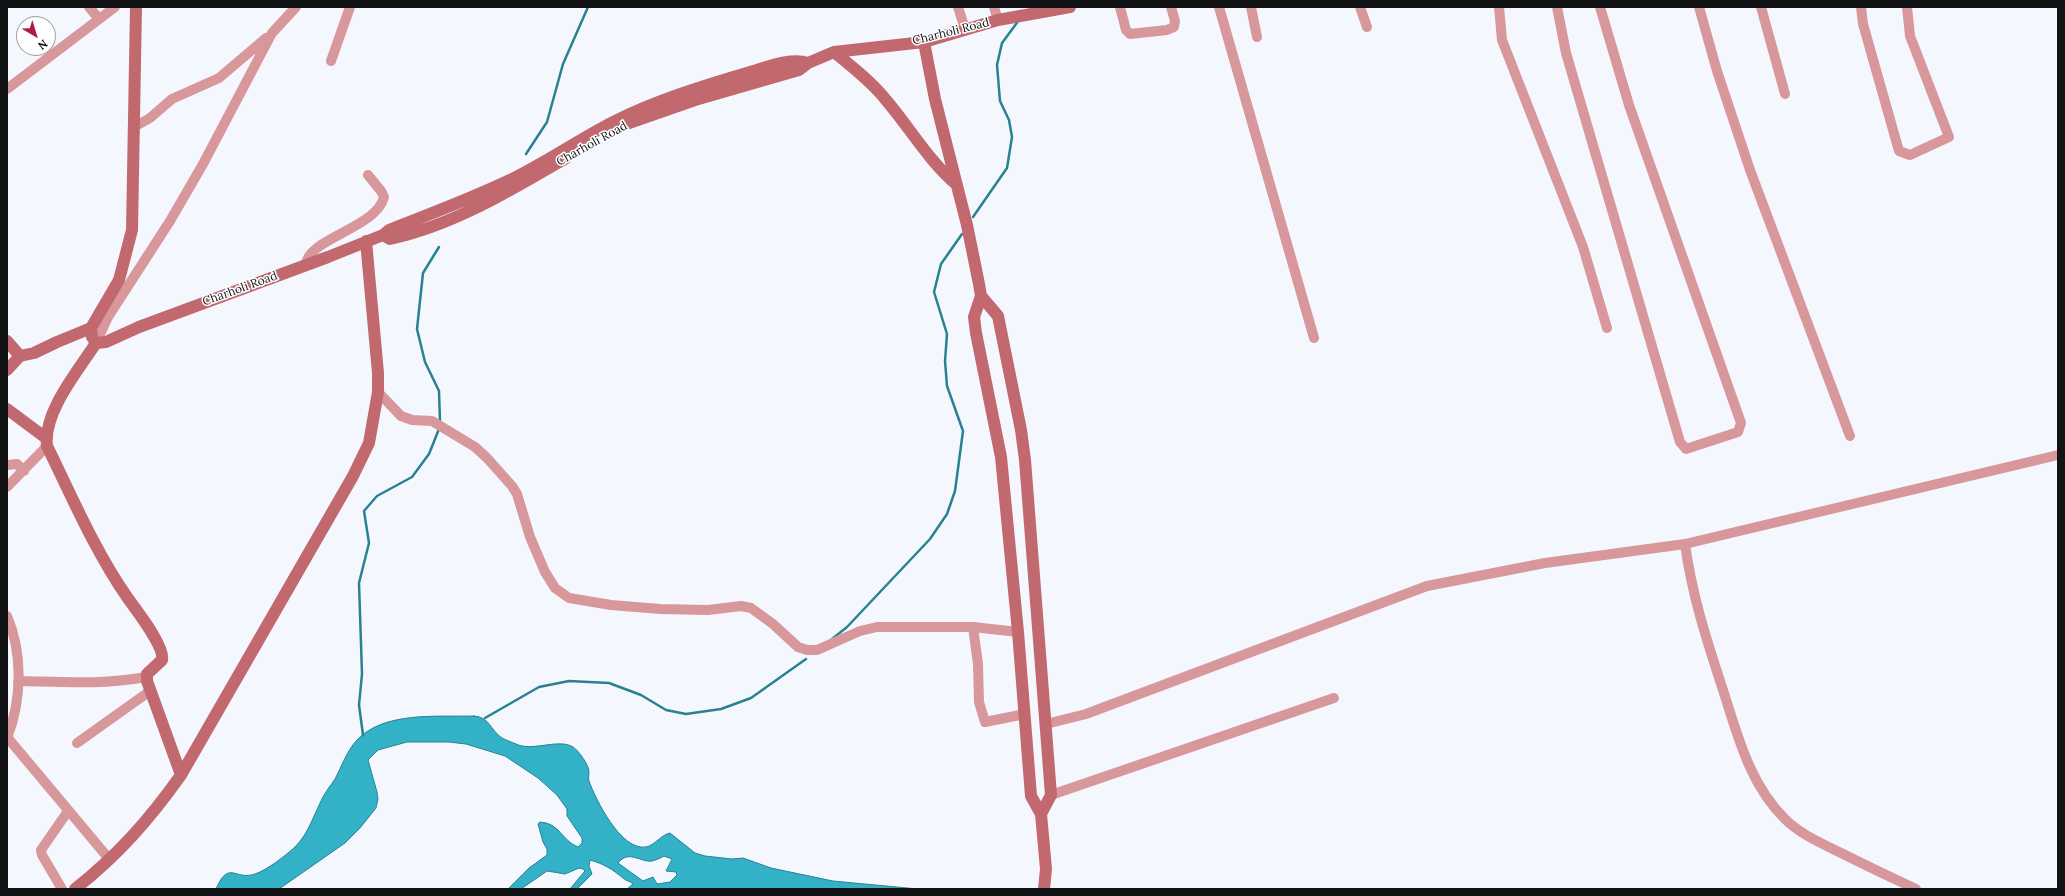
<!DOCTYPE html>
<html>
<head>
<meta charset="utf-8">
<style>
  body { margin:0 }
  #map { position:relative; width:2065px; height:896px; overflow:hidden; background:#f5f7ff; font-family:Lora,serif }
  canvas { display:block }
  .frame { position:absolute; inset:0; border:8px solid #121315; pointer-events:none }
  .north { position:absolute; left:16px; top:16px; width:40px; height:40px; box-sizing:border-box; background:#fff; border:1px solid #a0a1a1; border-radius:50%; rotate:142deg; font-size:11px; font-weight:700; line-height:16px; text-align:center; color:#121315 }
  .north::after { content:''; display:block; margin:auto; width:14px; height:18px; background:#ad1b49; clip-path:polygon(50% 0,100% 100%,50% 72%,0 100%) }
</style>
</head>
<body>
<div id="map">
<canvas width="2065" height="896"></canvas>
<div class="frame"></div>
<div class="north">N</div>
</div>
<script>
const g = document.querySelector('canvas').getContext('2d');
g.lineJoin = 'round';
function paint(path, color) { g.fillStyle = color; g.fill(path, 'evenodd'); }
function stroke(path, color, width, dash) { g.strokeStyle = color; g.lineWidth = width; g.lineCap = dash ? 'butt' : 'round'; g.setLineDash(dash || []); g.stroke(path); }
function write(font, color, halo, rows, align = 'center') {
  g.font = font + ' Lora,serif'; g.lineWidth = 3; g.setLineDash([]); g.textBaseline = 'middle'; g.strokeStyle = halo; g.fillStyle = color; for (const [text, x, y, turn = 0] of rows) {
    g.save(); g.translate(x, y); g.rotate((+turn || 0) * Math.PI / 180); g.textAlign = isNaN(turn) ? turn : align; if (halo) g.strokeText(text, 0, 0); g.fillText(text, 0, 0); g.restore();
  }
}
const water = new Path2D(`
  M474,716C490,717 490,730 502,738C506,740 511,742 516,744C532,752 559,738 573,747C579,751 589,765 589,772C589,776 588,778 589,781C596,800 621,851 646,847C655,845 661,835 670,833L695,853L705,856L732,859L743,858L771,868L833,881L918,889H627L633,884C630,881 626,881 623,878C612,869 604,864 590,860L589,866L592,874L577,889H566H570L585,871L583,869L579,868L565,874L547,871L521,889H508L529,868L547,855V849L543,842L538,824L540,822C560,823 562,841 578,847L582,843V838L567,816V809L557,795L538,778L505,756L466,744L449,742H407L378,750L368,760L377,792L378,799L376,808L360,828L345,843L279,889H216C229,859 235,881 255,874C267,870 285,856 295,847C309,833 314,814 323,797C326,791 331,785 335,779C342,766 346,752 357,740C384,711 438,717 474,716ZM664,856L672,859L666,871L676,872L677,875L670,882L657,884L653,877L643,881L618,863C629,849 641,863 652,861C656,860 661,858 664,856Z`);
paint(water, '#32b1c7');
stroke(water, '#288292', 1);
stroke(new Path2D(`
  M526,154L547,122L563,64L588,7
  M973,217L1007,168L1012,137L1009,120L1000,101L997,65L1002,43L1019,20
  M439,247L423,273L417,329L425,362L439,391L440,422
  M832,639L847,627L930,539L947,514L955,491L963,431L947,386L945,361L947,334L934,292L941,264L962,234
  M485,718L539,687L569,681L609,683L641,695L666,710L686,714L721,709L751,698L806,659
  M363,735L359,705L362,674L359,583L369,543L364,511L377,496L412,477L429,454L439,429`), '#288292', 2.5);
stroke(new Path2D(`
  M89,7L99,19
  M958,7L965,29
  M994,7L998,20
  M1120,7L1126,30L1130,34L1167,30L1174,27L1175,21L1171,7
  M1219,7L1314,338
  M1251,7L1257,37
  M1360,7L1367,27
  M1499,7L1502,40L1583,247L1607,328
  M1557,7L1566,53L1680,442L1686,449L1738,432L1741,423L1629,105L1600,7
  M1699,7L1717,71L1750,170L1850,436
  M1761,7L1785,94
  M1861,7L1863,24L1899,151L1910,155L1949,137L1910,36L1907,7
  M331,61L350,7
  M7,89L115,7
  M134,127L150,118L172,99L219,78L266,38
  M306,265C306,239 377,228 384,197L381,191L368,175
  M96,343L108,317L170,221L203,164L272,33L296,7
  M378,392L401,416L412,420L432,421L475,447L487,458L512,486L517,494L530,537L545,572L555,588L569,598L611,605L660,609L708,610L741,606L751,608L773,624L798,647L807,650H817L860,631L877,627H973L1018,632
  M7,465L17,464L24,471
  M7,487L47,446
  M7,616C23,653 22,700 7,738
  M973,627L978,664L979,702L985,722L1025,714
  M18,681C63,682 102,685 146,677
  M1046,724L1086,714L1427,586L1545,563L1685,544
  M7,737L110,860
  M77,743L150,691
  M1051,795L1334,698
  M62,889L42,855L41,850L68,811
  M1916,889C1890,877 1865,865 1839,852C1821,843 1800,834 1785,819C1749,784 1737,733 1722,687C1706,638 1692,595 1685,544L2058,455`), '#d8989b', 10);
stroke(new Path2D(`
  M924,42L935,99L967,225L979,284L981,296L974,317L976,333L1001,457L1018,632L1031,796L1041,814L1046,869L1044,889
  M834,52C852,67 872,82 886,100C910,128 928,160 957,185
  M629,123L695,100L799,70L808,63L834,52L924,42L998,20L1070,7
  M383,235L390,239C454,225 511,190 566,158
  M981,296L998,316L1021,430L1025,460L1051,795L1041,814
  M7,341L20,356
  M96,343L106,342L139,327L328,257L383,235L389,230C430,214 470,199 510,180C545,163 578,140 613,122C657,100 703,86 750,72C767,67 791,57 808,63
  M96,343C78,371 43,412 47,446C72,497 95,551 127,597C136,610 165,646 162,660L147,674V681L181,775
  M96,343L92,337L91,328L119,280L132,230L136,7
  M7,370L20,356L34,353L57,342L91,328
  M7,409L46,438
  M75,889C118,855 149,820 181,775L353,476L369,443L378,392V373L366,241`), '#c2686f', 12);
write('12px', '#121315', '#fff', [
  ["Charholi Road",951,32,-14],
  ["Charholi Road",592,144,-29],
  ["Charholi Road",240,289,-20]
]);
</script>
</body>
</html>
